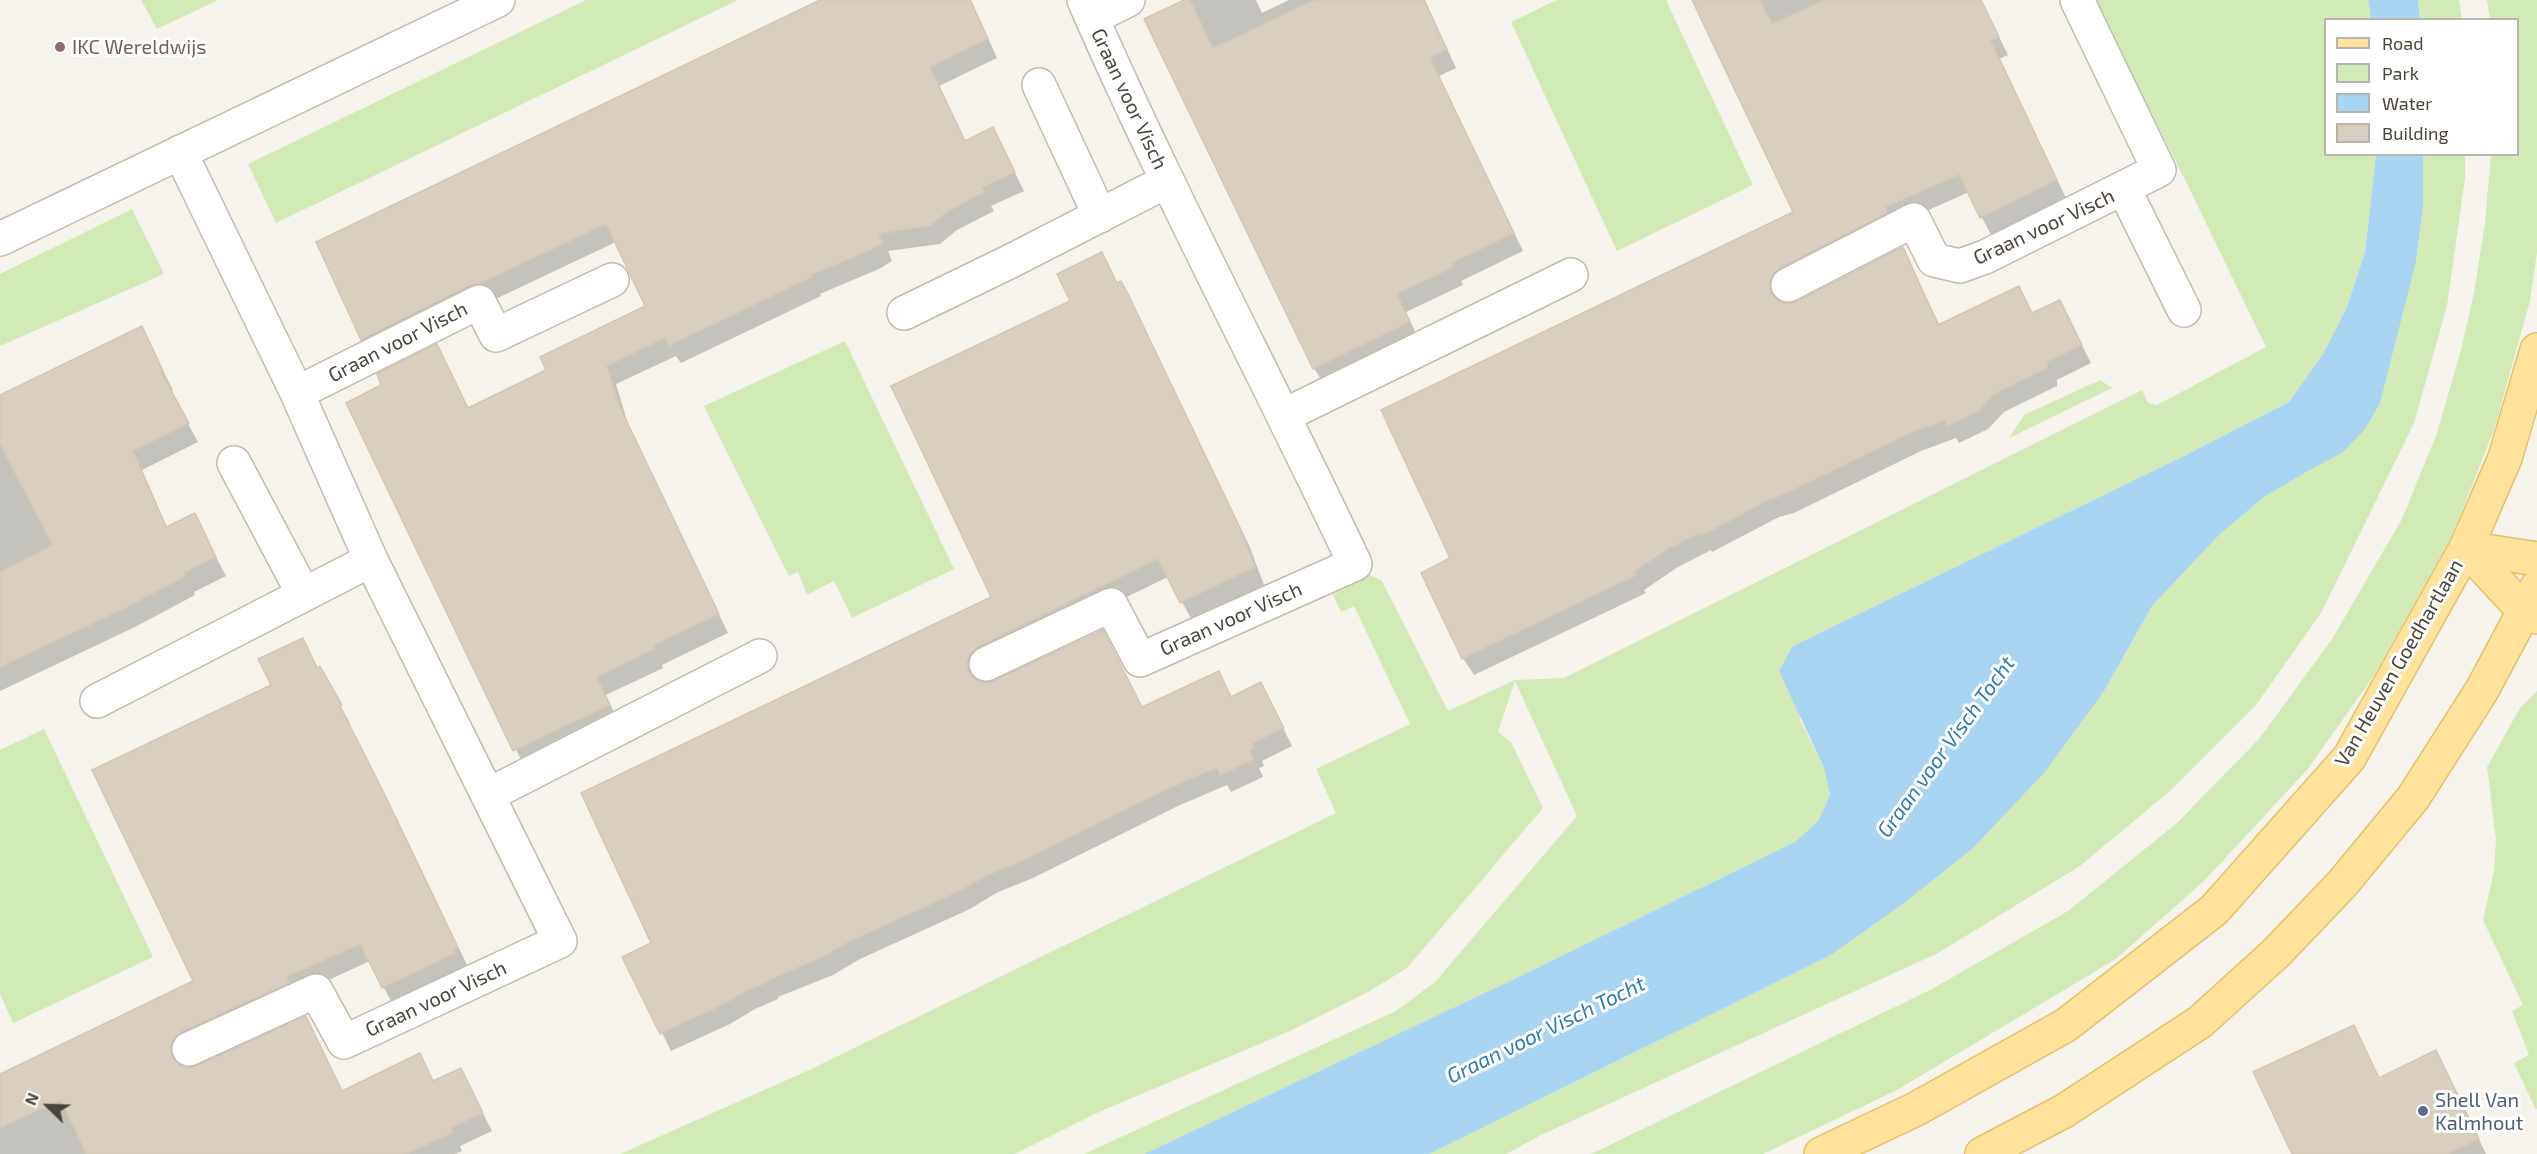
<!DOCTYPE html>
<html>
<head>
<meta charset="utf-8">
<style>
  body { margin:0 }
  #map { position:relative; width:2537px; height:1154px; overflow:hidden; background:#f6f3ec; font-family:"Exo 2",sans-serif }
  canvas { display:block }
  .legend { position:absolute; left:2324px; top:18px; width:195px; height:138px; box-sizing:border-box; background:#fff; border:2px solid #b7b4b0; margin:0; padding:8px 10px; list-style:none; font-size:18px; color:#4b4439 }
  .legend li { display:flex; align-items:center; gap:12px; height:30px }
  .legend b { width:30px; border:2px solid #b7b4b0 }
  .north { position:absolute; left:18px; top:1076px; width:60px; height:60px; -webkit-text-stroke:4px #fff; paint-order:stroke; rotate:293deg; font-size:16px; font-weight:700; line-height:24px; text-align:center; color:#4b4439 }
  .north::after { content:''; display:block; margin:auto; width:21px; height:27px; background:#4b4439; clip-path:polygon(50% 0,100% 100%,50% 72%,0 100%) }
</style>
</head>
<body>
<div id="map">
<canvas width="2537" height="1154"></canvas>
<ul class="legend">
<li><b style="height:8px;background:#ffe39c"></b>Road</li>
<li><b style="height:16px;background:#d2eab5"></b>Park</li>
<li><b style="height:16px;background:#a9d4f2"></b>Water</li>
<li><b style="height:16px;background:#d8cfc1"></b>Building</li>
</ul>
<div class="north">N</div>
</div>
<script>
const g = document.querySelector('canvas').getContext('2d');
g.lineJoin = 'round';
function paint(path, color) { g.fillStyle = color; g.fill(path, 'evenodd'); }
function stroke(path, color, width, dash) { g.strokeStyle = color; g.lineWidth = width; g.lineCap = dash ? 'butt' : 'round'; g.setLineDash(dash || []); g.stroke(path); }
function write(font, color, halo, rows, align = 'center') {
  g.font = font + ' "Exo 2",sans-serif'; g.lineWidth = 6; g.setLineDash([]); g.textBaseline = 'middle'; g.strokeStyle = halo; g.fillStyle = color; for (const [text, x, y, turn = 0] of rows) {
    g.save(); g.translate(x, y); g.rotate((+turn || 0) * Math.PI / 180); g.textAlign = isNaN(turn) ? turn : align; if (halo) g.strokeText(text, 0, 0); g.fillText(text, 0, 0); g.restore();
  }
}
paint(new Path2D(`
  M141,0H218L157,29Z
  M586,0H738L276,223L248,164Z
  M1557,0H1666L1753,185L1617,251L1511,22Z
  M2095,0H2368L2371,19L2326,20V154L2376,155L2365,252L2347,307L2323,354L2289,402L2184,456L1793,646L1800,720L1824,768L1830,795L1818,821L1795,842L1510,981L1144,1154H1084L1396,1011L1435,982L1577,816L1515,681L1498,732L1511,742L1543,808L1407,968L1368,992L1290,1031L1099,1112L1015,1154H620L807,1071L1336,813L1316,769L1410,724L1354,606L1341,612L1333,595L1370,575L1382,581L1448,711L1515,680L1564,678L2142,390L2148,403L2157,405L2266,347L2189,188Z
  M2418,0H2459L2462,19H2420Z
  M2487,0H2537V252L2530,301L2494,430L2451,538L2375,674L2307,770L2205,880L2116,959L1897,1090L1763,1154H1591L1930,990L2068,911L2177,823L2259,739L2332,639L2402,519L2437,433L2461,350L2474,293L2485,223L2491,155L2518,154V20L2490,19Z
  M2423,155H2465V178L2447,306L2414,423L2321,613L2256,705L2171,790L2080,866L1938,953L1541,1135L1506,1154H1429L1831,955L1904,903L1971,850L2104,691L2152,606L2220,534L2264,497L2306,471L2342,453L2416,261L2423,208Z
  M132,209L164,274L0,346V274Z
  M845,341L954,569L852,618L834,581L807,595L798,572L789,576L704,406Z
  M2100,380L2112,388L2009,438L2024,415Z
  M2537,691V1108L2536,1110L2514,1063L2529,1055L2512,1011L2523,1005L2483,920L2494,871L2496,840L2487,767L2520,708Z
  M44,729L153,957L13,1023L0,994V750Z`), '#d2eab5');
paint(new Path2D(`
  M2368,0H2418L2420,19H2371Z
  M2376,155H2423V208L2416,261L2380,403L2365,429L2342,453L2306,472L2264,497L2220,534L2152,606L2104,691L2044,773L1971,850L1904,903L1831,955L1429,1154H1144L1510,981L1795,842L1818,821L1830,795L1824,768L1779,671L1793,646L2184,456L2289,402L2323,354L2347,307L2365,252Z`), '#a9d4f2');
paint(new Path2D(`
  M823,0H971L997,58L939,86L966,142L1002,147L1024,191L991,206L994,211L957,230L940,244L888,251L892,261L881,268L820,294L821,296L681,363L676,356L616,384L628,424L728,633L662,665L663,668L606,695L619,723L525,768L348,403L383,386L436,346L469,409L548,371L647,307L616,242L373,357L318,243Z
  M1186,0H1256L1262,13L1289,0H1425L1456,68L1439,76L1523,251L1461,281L1463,285L1406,312L1419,340L1324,385L1314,368Z
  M1699,0H1981L2008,55L1999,59L2066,198L1991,235L1969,192L1895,225L1782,293L1779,303L1786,305L1797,303L1903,249L1940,326L2028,305L2033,315L2060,302L2091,363L2057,380V386L2004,412L1988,429L1959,443L1956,438L1921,451L1794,513L1779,517L1712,552L1711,550L1678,567L1644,590L1646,593L1474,675L1463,658L1452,559L1795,213Z
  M1121,283L1137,313L1249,545L1264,585L1192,620L1168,577L988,664L980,672L977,682L1142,708L1219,673L1232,698L1261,684L1292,746L1262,761L1264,766L1259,768L1263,777L1231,792L1227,785L1180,805L1031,879L998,892L970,909L860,959L833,975L778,997V999L755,1009L730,1024L671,1051L624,957L653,944L993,598L1118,284Z
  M141,328L173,390L170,391L198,442L142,470L167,527L194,515L226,576L194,592L195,595L135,627L0,691V396Z
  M302,640L350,723L348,724L388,800L467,965L463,967L464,971L393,1005L370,961L296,995L183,1056L180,1067L186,1069L315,1035L343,1092L419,1055L434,1083L461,1070L492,1131L460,1146L462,1151L455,1154H0V1075L195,982L273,686Z
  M2354,1027L2380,1079L2444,1067L2486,1154H2293Z`), '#0003');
const building = new Path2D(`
  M820,0H970L988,39L930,67L965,141L993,127L1015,172L982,188L985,192L947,212L929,226L879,234L883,243L871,250L811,275L812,277L669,346L665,338L607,366L619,405L719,614L653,646L654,649L597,677L610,705L513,751L346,403L381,385L377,374L437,344L468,408L546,370L540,357L645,306L606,224L481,283L471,285L361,340L316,242Z
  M1184,0H1190L1213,48L1314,0H1424L1447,50L1430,58L1514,233L1452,263L1454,267L1397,294L1410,322L1313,369L1144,19Z
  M1692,0H1760L1772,24L1823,0H1981L1999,37L1991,41L2057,180L1980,218L1959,175L1886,207L1888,213L1779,268L1772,275L1769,284L1771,293L1778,301L1787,304L1796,302L1903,247L1938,325L2019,286L2032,313L2060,300L2082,345L2047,362V368L1994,394L1978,411L1948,426L1945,421L1910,433L1783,495L1769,500L1701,536L1700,533L1668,549L1635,571L1637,575L1462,659L1421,573L1450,558L1381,410L1793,212Z
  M1102,252L1117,283L1121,281L1128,294L1239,526L1255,567L1180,603L1158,559L978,647L970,654L967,663L969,671L976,680L985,683L993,681L1103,630L1142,707L1219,671L1231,697L1261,682L1284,728L1253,743L1255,748L1250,750L1254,759L1220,776L1216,768L1170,788L1020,862L988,875L960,891L849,942L823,957L769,980L770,981L745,992L720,1006L660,1034L622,957L651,943L581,793L991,597L891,386L1070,301L1057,274Z
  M142,326L163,371L161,372L189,423L133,451L166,527L195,513L216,557L184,573L186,576L124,609L0,667V572L52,545L0,444V395Z
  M303,638L317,668L320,666L342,705L340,706L378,781L458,948L454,950L456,953L382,988L360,944L287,977L289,983L181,1032L173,1039L170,1047L172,1056L179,1065L187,1068L196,1066L306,1016L342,1091L420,1053L433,1081L461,1068L483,1113L451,1128L453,1133L406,1154H86L61,1100L0,1128V1074L193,981L92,770L271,685L258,659Z
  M2354,1025L2379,1078L2436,1050L2479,1139L2448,1154H2292L2253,1072Z`);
paint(building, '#d8cfc1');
stroke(building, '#d3c7b4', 1.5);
const minor = new Path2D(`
  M1092,18L1128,0
  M1039,85L1100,216
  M180,152L297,393L371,560L560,941L344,1042L316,991L189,1049
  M2124,189L2184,310
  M0,239L498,0
  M1788,285L1914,220L1934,260L1960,266L1985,257L2159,170L2077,0
  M904,313L1011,261L1167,181
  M297,393L479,302L496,335L612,280
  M1285,415L1571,275
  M234,463L303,593
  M986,664L1111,605L1140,660L1355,564C1266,375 1167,191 1084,0
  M97,701L371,560
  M488,795L760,656`);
const major = new Path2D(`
  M2466,548L2525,612L2537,617
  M2466,548L2537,559
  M1821,1154L1916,1109L2066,1025L2214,910L2349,758L2466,548L2505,458L2537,350
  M1982,1154L2064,1111L2200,1022L2276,953L2342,884L2413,798L2482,690L2537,587`);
stroke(minor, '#c2bbae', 36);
stroke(major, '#e6c16a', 36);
stroke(minor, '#fff', 33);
stroke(major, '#ffe39c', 33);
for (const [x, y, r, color] of [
  [60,47,6,"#8d6e63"],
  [2423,1111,6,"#5c6f8a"]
]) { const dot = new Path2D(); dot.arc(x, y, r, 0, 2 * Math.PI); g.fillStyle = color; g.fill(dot); stroke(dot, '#fff', 2); }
write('20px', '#785e54', '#fff', [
  ["IKC Wereldwijs",72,47]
], 'left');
write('20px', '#4b4439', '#fff', [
  ["Graan voor Visch",1129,99,65],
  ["Graan voor Visch",2044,227,-25],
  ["Graan voor Visch",398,342,-27],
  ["Graan voor Visch",1231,619,-24],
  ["Van Heuven Goedhartlaan",2399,663,-60],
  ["Graan voor Visch",436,999,-25]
]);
write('20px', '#4e5e75', '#fff', [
  ["Shell Van",2435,1100],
  ["Kalmhout",2435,1123]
], 'left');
write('italic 21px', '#2e7ab2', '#fff', [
  ["Graan voor Visch Tocht",1946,747,-54],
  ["Graan voor Visch Tocht",1546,1030,-26]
]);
</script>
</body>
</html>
